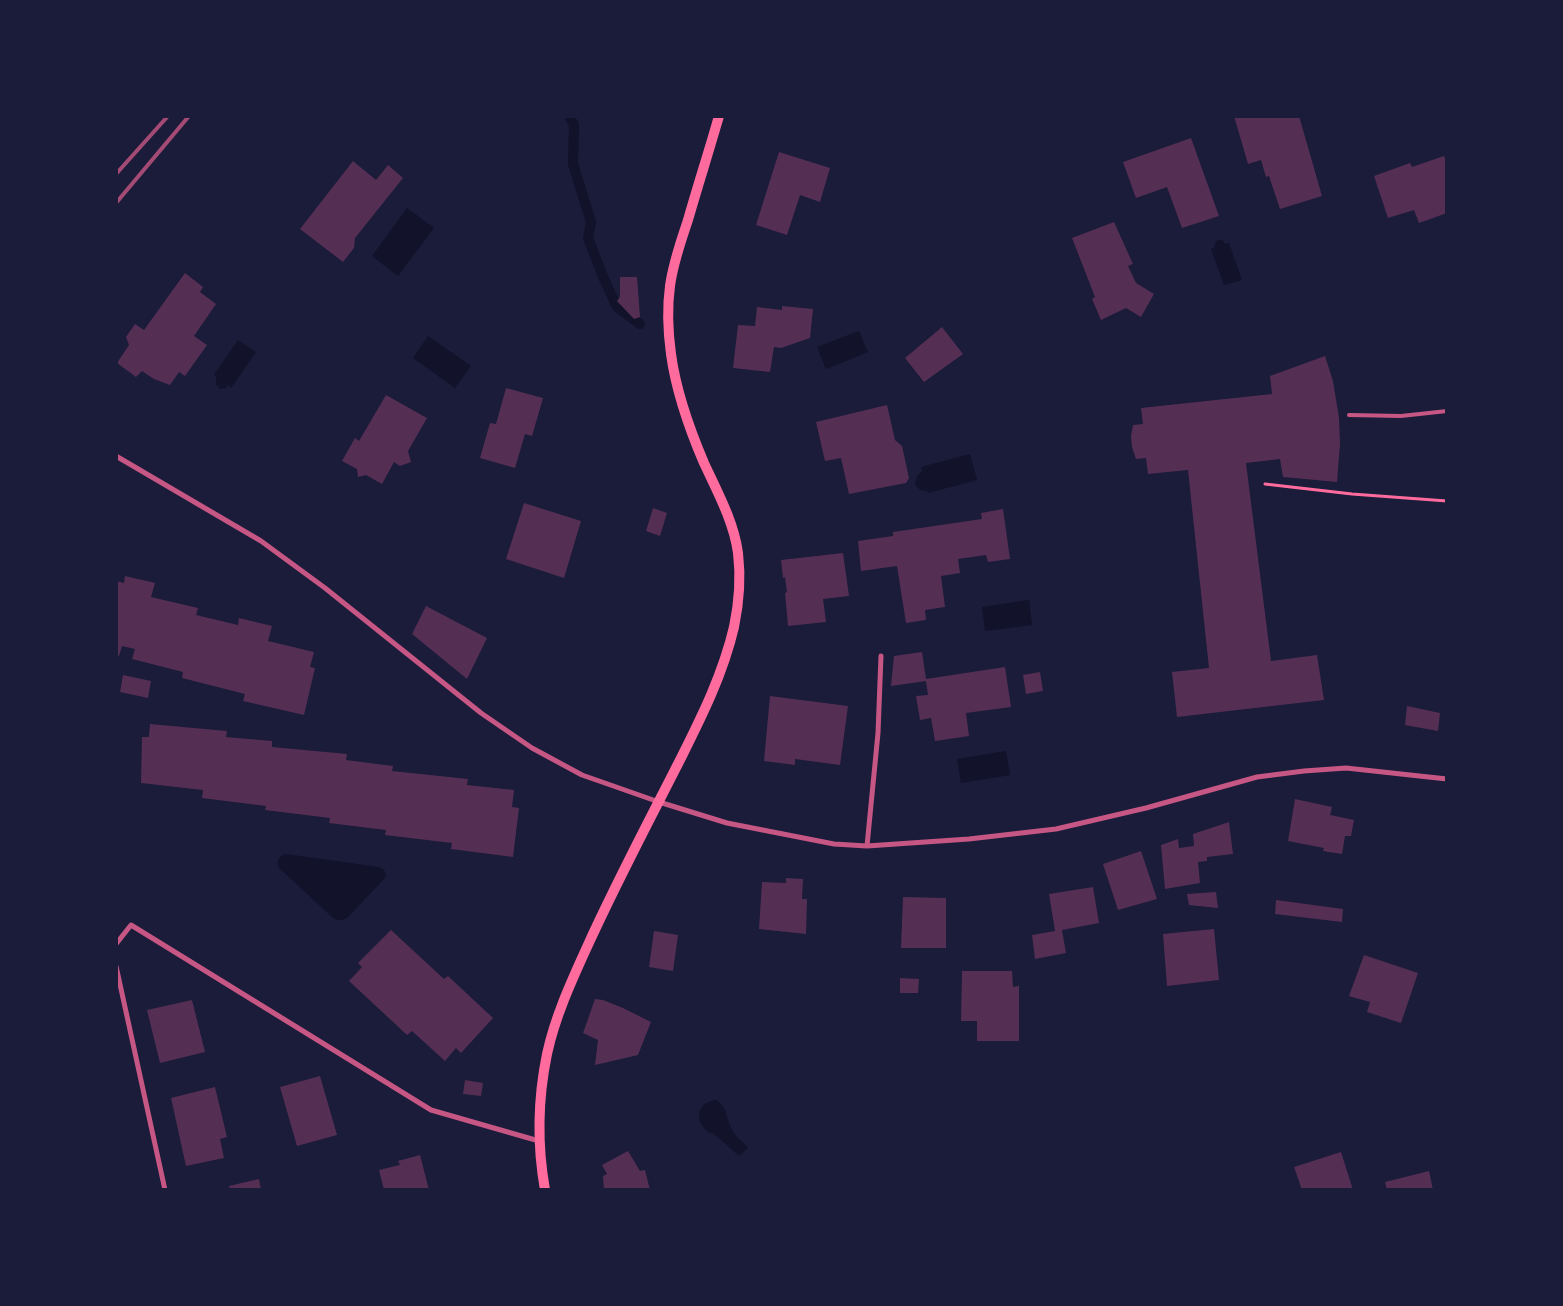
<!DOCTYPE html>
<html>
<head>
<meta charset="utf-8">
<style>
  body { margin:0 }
  #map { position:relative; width:1563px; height:1306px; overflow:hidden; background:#1b1b3a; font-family:Commissioner,sans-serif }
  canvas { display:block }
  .frame { position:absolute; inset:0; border:118px solid #1b1b3a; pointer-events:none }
</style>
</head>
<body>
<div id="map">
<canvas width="1563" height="1306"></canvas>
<div class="frame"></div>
</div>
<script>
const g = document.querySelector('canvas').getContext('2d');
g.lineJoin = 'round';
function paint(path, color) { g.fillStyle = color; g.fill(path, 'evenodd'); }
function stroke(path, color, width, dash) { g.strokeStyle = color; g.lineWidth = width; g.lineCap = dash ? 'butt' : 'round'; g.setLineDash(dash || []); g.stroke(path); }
paint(new Path2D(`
  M407,208L434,228L398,276L372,256Z
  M1218,240H1222L1225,244L1229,243L1242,280L1224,285L1211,249L1214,248L1215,243Z
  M859,331L868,352L826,369L817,347Z
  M428,336L471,366L455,388L413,358Z
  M238,340L256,352L231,388L228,385L226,388L220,389L216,385V377L214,375Z
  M970,454L977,480L928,493L927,491L920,490L915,484L917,476L922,471L921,467Z
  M1029,600L1032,625L985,631L982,607Z
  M1006,751L1010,775L961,783L957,759Z
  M286,854L379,867L384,870L386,874L385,878L348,917C342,921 339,921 333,918L278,867C277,860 279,856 286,854Z
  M716,1100C728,1106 726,1121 733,1131C736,1137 742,1141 747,1146L748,1148L739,1156L713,1133H710C694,1123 695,1103 716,1100Z`), '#12122b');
stroke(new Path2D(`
  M569,116L574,125L573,164L591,222L588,238L604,279L617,307L640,324`), '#12122b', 10);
paint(new Path2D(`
  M1234,116H1273V118L1281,116H1299L1322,196L1280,209L1269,176L1266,177L1261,160L1248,164Z
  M1191,138L1219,216L1182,228L1167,187L1136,198L1123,162Z
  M779,152L830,168L820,202L800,195L787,235L756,225Z
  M1444,156L1447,164V213L1419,223L1414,210L1388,218L1374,176L1410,163L1412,167Z
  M353,161L376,180L388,165L403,178L355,238L354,248L343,262L300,229Z
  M1114,222L1133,264L1128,266L1136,283L1154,294L1141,317L1126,308L1101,320L1092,299L1095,297L1072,238Z
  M185,273L203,287L200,292L216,304L194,336L207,345L185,376L179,372L170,385L154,379L142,371L136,377L117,363L129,345L126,337L135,324L144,330Z
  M620,277H637L640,317L634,319L617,301L620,297Z
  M782,306L813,309L810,338L781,348L774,347L770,372L733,368L738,325L755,326L757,307L782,310Z
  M942,327L963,354L924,382L905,358Z
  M1325,356L1333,381L1339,418L1340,444L1337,482L1283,477L1280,459L1246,463L1271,661L1317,655L1324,700L1177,717L1172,672L1209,668L1188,470L1148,474L1146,458L1136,459L1132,447L1131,436L1133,425L1143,424L1141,408L1272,394L1270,376Z
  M506,388L543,398L532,436L525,434L515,468L480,458L490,423L496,424Z
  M386,395L427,418L408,451L411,462L400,466L394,462L382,484L366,475L358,477L357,469L342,461L355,438L359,441Z
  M887,405L895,440L902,446L909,478L906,483L849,494L841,458L825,461L816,422Z
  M524,503L581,521L564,578L506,559Z
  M653,508L667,513L660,536L646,531Z
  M1003,509L1010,559L988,562L986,555L958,559L960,573L941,576L945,607L925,610L926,620L906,623L897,566L861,571L858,541L893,536V532L982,519L981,513Z
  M843,553L849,596L823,599L826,622L788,626L785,593L787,592L785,577L783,578L781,560Z
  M125,576L155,583L151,597L198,608L196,615L238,625L239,618L272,626L268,641L314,652L310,667L315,668L304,715L243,701L245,694L182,678L183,672L132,659L135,649L122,646L119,656L116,655V581L124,583Z
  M426,606L487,638L467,679L412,634Z
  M922,652L926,679L1005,667L1011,707L966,713L969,736L935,741L931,718L920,720L916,696L928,695L926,681L891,686L894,656Z
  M1040,672L1043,691L1026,694L1023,675Z
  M123,675L151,681L148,698L120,692Z
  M770,696L848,706L840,765L795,759V765L764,761Z
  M1407,706L1440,713L1438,731L1405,725Z
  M150,724L227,731L226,737L272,741V747L347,754L346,760L393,766L392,771L468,779L467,785L514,790L512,807L519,808L513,857L451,849L452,843L385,835L386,830L329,823L330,818L265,810L266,806L202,798L203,790L141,783L142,737H149Z
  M1295,799L1332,807L1330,815L1354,820L1351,836H1345L1342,854L1323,851L1324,848L1288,841Z
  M1229,822L1233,854L1207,857V861L1198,862L1200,883L1165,889L1161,845L1178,839L1179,848L1194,846L1193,834Z
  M1141,851L1157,899L1118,910L1103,864Z
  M786,878L803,879L802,899H807L806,934L759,929L762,882L786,883Z
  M1093,887L1099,923L1062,930L1066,953L1035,959L1032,935L1055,931L1049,894Z
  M1216,892L1218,908L1189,905L1187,894Z
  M903,897L946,898V948H901Z
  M1276,900L1343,909L1342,922L1275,914Z
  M1214,929L1219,980L1167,986L1163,934Z
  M391,930L444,979L448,976L493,1018L461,1053L456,1048L445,1061L412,1031L407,1035L349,981L362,967L358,963Z
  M654,931L678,935L673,971L649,967Z
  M1364,955L1418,973L1401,1023L1367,1012L1370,1002L1349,996Z
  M962,971H1012L1013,987L1019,986V1041H977V1021H961Z
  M900,978L919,979L918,993H900Z
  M595,999L603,1000L623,1008L651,1022L638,1055L595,1065L598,1040L583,1033Z
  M192,1000L205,1052L160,1063L147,1010Z
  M320,1076L337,1135L297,1146L280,1087Z
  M465,1080L483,1083L481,1096L463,1094Z
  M215,1087L227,1137L220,1139L224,1158L186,1166L171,1098Z
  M628,1151L640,1171L645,1170L650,1190H604L603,1176L607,1174L602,1165Z
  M1341,1152L1353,1190H1302L1294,1167Z
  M420,1155L429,1190H384L379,1170L400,1165L398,1161Z
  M1429,1171L1433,1190H1387L1385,1182Z
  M259,1179L261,1190H230L229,1186Z`), '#542f53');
stroke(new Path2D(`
  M1265,484L1352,494L1447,501`), '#ff6b9d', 3);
stroke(new Path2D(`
  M1349,415L1401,416L1447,411`), '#c65784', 4);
stroke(new Path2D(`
  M116,456L261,541L325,588L481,713L532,748L582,775L659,802L727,823L834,844L867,846L969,839L1056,829L1146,808L1257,777L1304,771L1346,768L1447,779
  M867,846L878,733L881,656
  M116,944L131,925L431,1110L539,1141
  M116,966L165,1190`), '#c65784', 5);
stroke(new Path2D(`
  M545,1190C537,1145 538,1098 547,1054C555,1017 571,982 587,947C616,883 649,821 681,758C702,716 723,674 734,627C739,603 741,578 738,553C734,522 717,491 704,463C689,428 676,391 671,354C668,332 667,308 670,286C673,263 681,241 688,220C698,185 709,151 719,116`), '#ff6b9d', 10);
stroke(new Path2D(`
  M116,174L168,116
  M116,203L189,116`), '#a44b75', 4);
</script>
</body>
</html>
